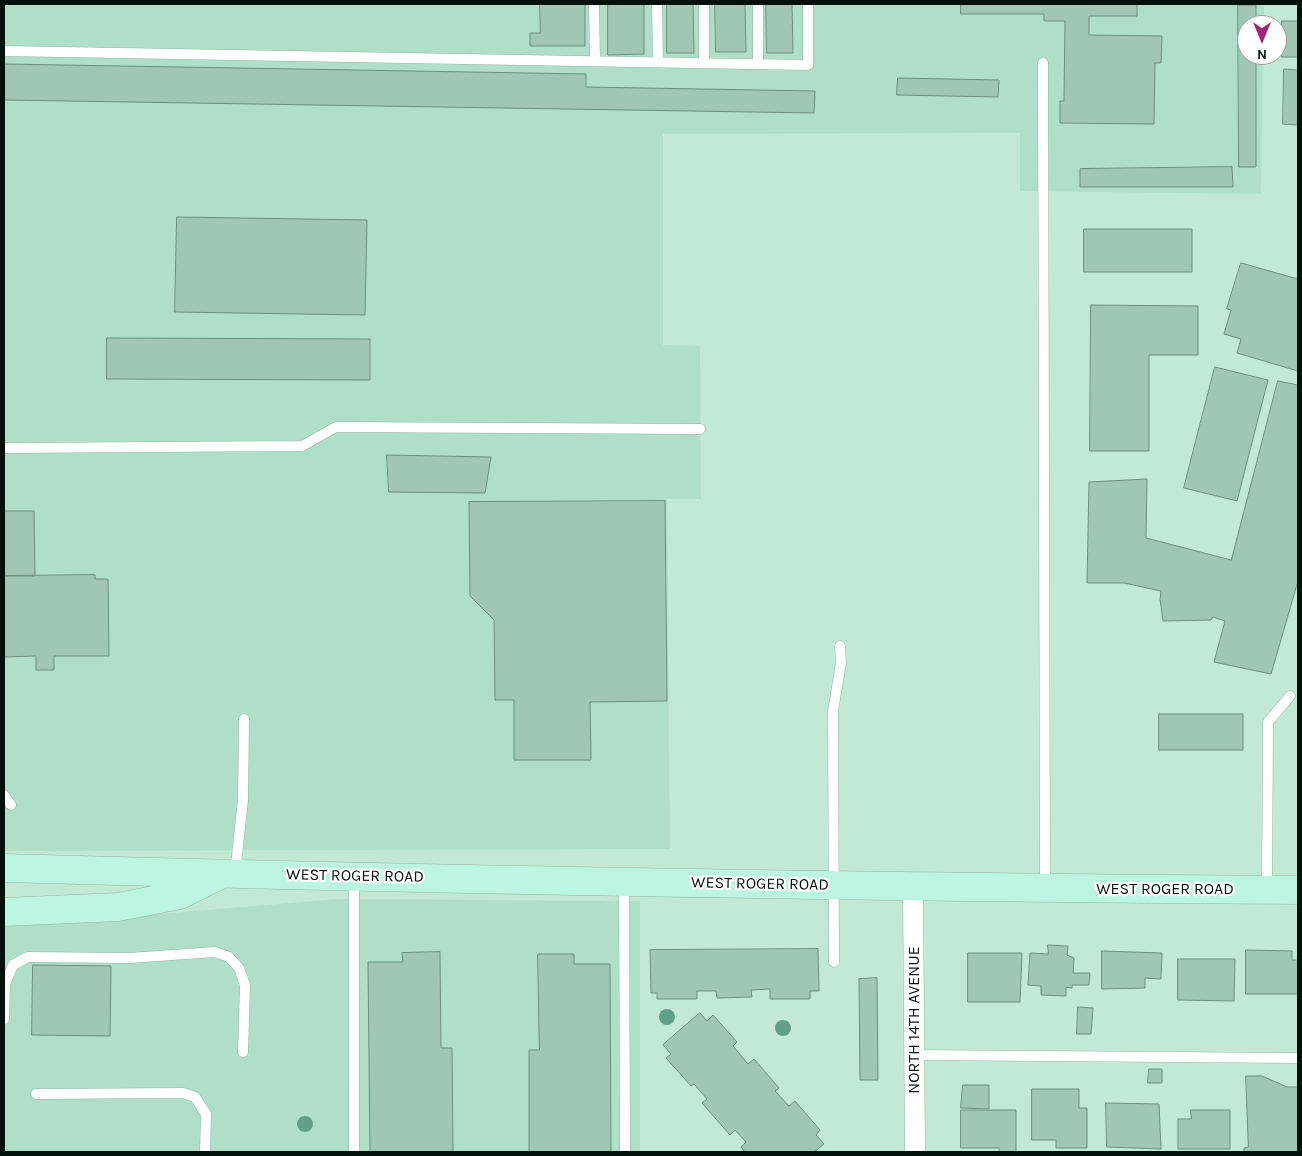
<!DOCTYPE html>
<html>
<head>
<meta charset="utf-8">
<style>
  body { margin:0 }
  #map { position:relative; width:1302px; height:1156px; overflow:hidden; background:#c2e9d6; font-family:Karla,sans-serif }
  canvas { display:block }
  .frame { position:absolute; inset:0; border:5px solid #04100a; pointer-events:none }
  .north { position:absolute; left:1237px; top:15px; width:50px; height:50px; box-sizing:border-box; background:#fff; border:1px solid #9b9f9d; border-radius:50%; rotate:180deg; font-size:14px; font-weight:700; line-height:20px; text-align:center; color:#04100a }
  .north::after { content:''; display:block; margin:auto; width:18px; height:22px; background:#a12478; clip-path:polygon(50% 0,100% 100%,50% 72%,0 100%) }
</style>
</head>
<body>
<div id="map">
<canvas width="1302" height="1156"></canvas>
<div class="frame"></div>
<div class="north">N</div>
</div>
<script>
const g = document.querySelector('canvas').getContext('2d');
g.lineJoin = 'round';
function paint(path, color) { g.fillStyle = color; g.fill(path, 'evenodd'); }
function stroke(path, color, width, dash) { g.strokeStyle = color; g.lineWidth = width; g.lineCap = dash ? 'butt' : 'round'; g.setLineDash(dash || []); g.stroke(path); }
function write(font, color, halo, rows, align = 'center') {
  g.font = font + ' Karla,sans-serif'; g.lineWidth = 4.5; g.setLineDash([]); g.textBaseline = 'middle'; g.strokeStyle = halo; g.fillStyle = color; for (const [text, x, y, turn = 0] of rows) {
    g.save(); g.translate(x, y); g.rotate((+turn || 0) * Math.PI / 180); g.textAlign = isNaN(turn) ? turn : align; if (halo) g.strokeText(text, 0, 0); g.fillText(text, 0, 0); g.restore();
  }
}
paint(new Path2D(`
  M4,4H1264V25H1247V55H1263L1261,194L1020,191V133L663,134V345L700,346L701,499H667L670,849L4,851Z
  M339,899L640,901V1152H4V927Z`), '#b0dfc9');
const building = new Path2D(`
  M540,4H585V46H530V33H540Z
  M608,4H644V54L608,55Z
  M667,4H693L694,53H667Z
  M715,4H745L746,52H716Z
  M766,4H792L793,53H767Z
  M961,4H1137V16H1089V35L1162,36L1161,63H1155L1154,124L1060,123V101H1064L1065,21H1044V14H961Z
  M1238,5H1256V25H1247V55H1256V167H1239Z
  M1282,21H1298V57H1282Z
  M4,64L586,74V87L815,91L814,113L4,100Z
  M1284,69L1298,70V125L1283,124Z
  M898,78L999,80L998,97L897,95Z
  M1232,167L1233,187H1080V169Z
  M177,217L367,220L365,315L175,312Z
  M1084,229H1192V272H1084Z
  M1241,263L1298,279V371L1237,353L1241,339L1224,334L1231,310L1227,309Z
  M1091,305L1198,306V355H1149V451H1090Z
  M107,338L370,339V380L107,379Z
  M1215,367L1268,380L1237,501L1184,488Z
  M1278,381L1298,385V581L1271,674L1214,662L1225,621L1213,617L1211,620L1163,621L1160,599L1161,591L1124,583H1087L1089,482L1147,479L1146,538L1231,560Z
  M387,455L491,457L485,493L389,492Z
  M665,501L667,701L590,702L591,760H514V700H495L494,620L470,596L469,502Z
  M4,511H34L35,576H4Z
  M95,575V579H108L109,656H54V670H36V656L4,657V576Z
  M1159,714H1243V750H1159Z
  M1048,945L1068,946L1067,955L1074,958L1073,973H1090L1089,985H1072V988L1066,987V996L1041,995V986L1028,985L1030,953L1048,954Z
  M818,949L819,991H810V999H770V989L751,990L752,997L717,998L716,991H697V999H657V993H651L650,950Z
  M1246,950L1292,951V960H1298V994H1246Z
  M1102,951L1162,953L1161,979L1145,978V988L1102,989Z
  M440,952L441,1048H452L453,1152H370L368,962H403L402,953Z
  M968,953H1022L1020,1002H968Z
  M538,954H574V964H610L611,1152H529V1050H539Z
  M1178,959H1235L1234,1001L1178,1000Z
  M33,965L111,966L110,1036L32,1035Z
  M877,978L878,1080H860L859,979Z
  M1078,1007L1093,1008L1091,1034H1077Z
  M700,1013L707,1021L713,1015L737,1042L733,1046L748,1064L754,1059L779,1088L775,1091L789,1106L795,1101L820,1130L816,1135L824,1144L814,1152H745L741,1147L746,1142L735,1130L730,1135L702,1103L707,1099L694,1084L691,1086L666,1058L671,1054L663,1045Z
  M1149,1069H1162V1083H1148Z
  M1246,1076H1262L1287,1087H1298V1152H1244V1148L1248,1147Z
  M963,1085H989V1109L961,1108Z
  M1032,1089H1079V1108H1087V1148H1056V1140H1032Z
  M1106,1103L1159,1104L1161,1149L1107,1147Z
  M961,1110H1016V1152H999V1148H961Z
  M1191,1110H1230V1149H1178V1119H1191Z`);
paint(building, '#a0c6b4');
stroke(building, '#6b8f7e', 1);
const lane = new Path2D(`
  M594,4L595,61
  M657,4L658,62
  M704,4V63
  M758,4V64
  M4,51L808,65V4
  M1043,63L1045,887
  M4,448L302,446L336,427L700,429
  M4,795L11,805
  M235,873L243,800L244,719
  M354,878V1152
  M624,882L625,1152
  M1267,889L1268,722L1290,696
  M834,962L833,711L841,663L840,646
  M4,1019L5,984L13,965L28,957L129,958L215,952L229,957L239,968L245,985L243,1052
  M914,1055L1298,1058
  M36,1094L183,1093L195,1097L206,1114L205,1152`);
const street = new Path2D(`
  M913,887L915,1152`);
const secondary = new Path2D(`
  M4,868C435,880 867,887 1298,890
  M4,912L118,907L180,895L218,876`);
stroke(lane, '#91b6a4', 11);
stroke(street, '#91b6a4', 21);
stroke(secondary, '#91b6a4', 29);
stroke(lane, '#fff', 10);
stroke(street, '#fff', 20);
stroke(secondary, '#bdf5e3', 28);
g.fillStyle = '#629f88';
for (const [x, y] of [
  [667,1017],
  [783,1028],
  [305,1124]
]) { g.beginPath(); g.arc(x, y, 8, 0, 2 * Math.PI); g.fill(); }
write('16px', '#04100a', '#fff', [
  ["WEST ROGER ROAD",355,876,1],
  ["WEST ROGER ROAD",760,884,1],
  ["WEST ROGER ROAD",1165,889],
  ["NORTH 14TH AVENUE",914,1020,-90]
]);
</script>
</body>
</html>
